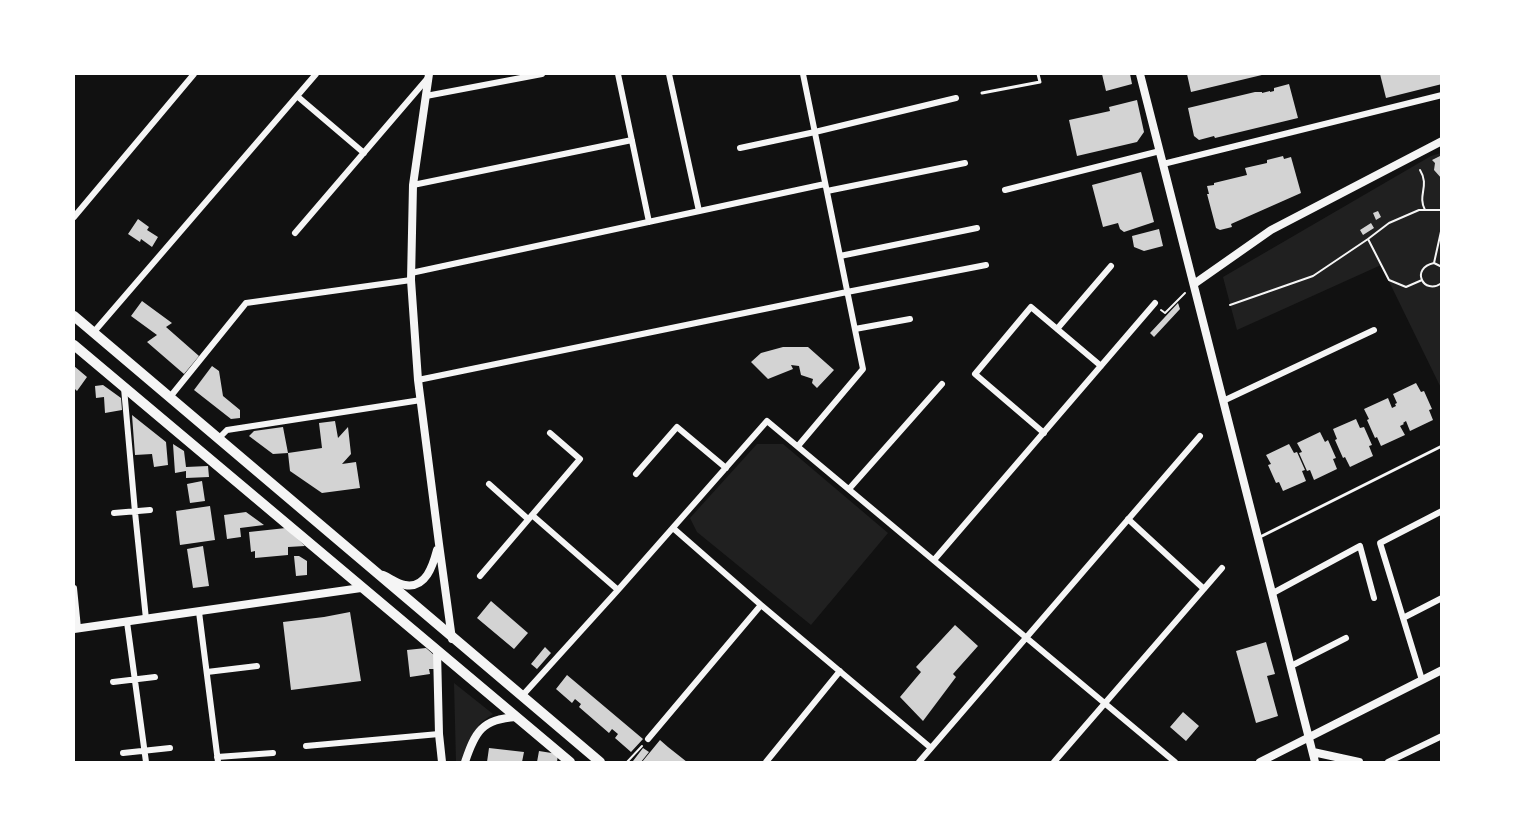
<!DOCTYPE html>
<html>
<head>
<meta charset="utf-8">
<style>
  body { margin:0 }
  #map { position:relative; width:1515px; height:836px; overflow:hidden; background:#111; font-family:"Playfair Display",serif }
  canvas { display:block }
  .frame { position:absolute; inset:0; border:75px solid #fff; pointer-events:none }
</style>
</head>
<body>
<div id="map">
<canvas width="1515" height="836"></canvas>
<div class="frame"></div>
</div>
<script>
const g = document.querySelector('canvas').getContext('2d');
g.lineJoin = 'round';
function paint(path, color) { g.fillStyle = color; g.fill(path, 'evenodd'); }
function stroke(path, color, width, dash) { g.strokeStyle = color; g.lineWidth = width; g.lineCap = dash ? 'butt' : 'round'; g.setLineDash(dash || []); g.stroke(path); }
paint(new Path2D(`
  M1441,153V388L1381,265L1237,330L1223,277L1431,156Z
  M757,444H783L888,533L811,625L697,532L690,518Z
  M454,683L493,714L480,723L461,762H456Z`), '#202020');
paint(new Path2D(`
  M1102,74H1130L1132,84L1106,91Z
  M1187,74H1266L1191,92Z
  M1380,74H1442V84L1386,98Z
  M1289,84L1298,118L1215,138L1214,136L1199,140L1194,136L1188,108L1255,92H1262V93L1270,91V92L1274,91V88Z
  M1137,100L1144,132L1137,142L1077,156L1069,120L1110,111L1109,107Z
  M1442,155V179L1434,170L1435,163L1432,160Z
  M1283,156L1284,159L1291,157L1301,193L1231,224L1232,227L1220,230L1216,228L1207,194H1209L1207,186L1214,185V183L1247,175L1245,168L1267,163V160Z
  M1141,172L1154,222L1124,232L1120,229L1118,223L1103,227L1092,185Z
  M1378,211L1381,217L1376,220L1373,213Z
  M138,219L149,227L147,230L158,237L152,247L141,239L140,242L128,234Z
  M1371,223L1374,228L1363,235L1360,230Z
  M1159,229L1163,246L1144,251L1134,247L1132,236Z
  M142,301L172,323L166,327L199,356L184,374L147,342L157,335L131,316Z
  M1178,303L1180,309L1154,337L1150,333Z
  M783,347H808L834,370L817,388L812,383L813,379L801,375L799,366L791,365L793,369L768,379L751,362L761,353Z
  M74,366L87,377L77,391L74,388Z
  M212,366L219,371L223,396L240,410V418L231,419L194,390Z
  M1416,383L1421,392L1424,391L1432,409L1429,410L1433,420L1410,431L1406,421L1403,423L1404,424L1400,426L1405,435L1381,446L1377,437L1375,438L1367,420L1369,419L1364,409L1388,398L1392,408L1396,406L1395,404L1397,403L1393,394Z
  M103,385L121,398L122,410L105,413L104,397L96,398L95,386Z
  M132,415L166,442L168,465L154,467L152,454L135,455Z
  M1356,419L1360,428L1364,427L1372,445L1369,446L1373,456L1350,467L1345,457L1343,458L1335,440L1337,439L1333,429Z
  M335,421L338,438L348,427L351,454L342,464L356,462L360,488L322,493L290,471L288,453L322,448L319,423Z
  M283,427L288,453L273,454L249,436L254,431Z
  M1320,432L1325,442L1328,440L1336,458L1333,459L1337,469L1314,480L1310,470L1307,471L1299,453L1302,452L1297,443Z
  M173,444L184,451L186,467L208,466L209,477L186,478V471L175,473Z
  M1289,444L1294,453L1297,452L1305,470L1302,471L1306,481L1283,491L1279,482L1276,483L1268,465L1271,464L1266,455Z
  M202,481L205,501L190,503L187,484Z
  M210,506L215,540L180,545L176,511Z
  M246,512L264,525L240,528L241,537L227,539L224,515Z
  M286,528L305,546L288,547V555L255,558V551L251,552L249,532Z
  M203,546L209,586L193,588L187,549Z
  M294,556H299L307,561V575L296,576Z
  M491,601L528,633L514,649L477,618Z
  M350,612L361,681L291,690L283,622L324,617Z
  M955,625L978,646L953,674L956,677L923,721L900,697L921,672L916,667Z
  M1266,642L1275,674L1267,676L1278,716L1256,723L1236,651Z
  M545,647L551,653L537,669L531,664Z
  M426,648L434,655L436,669H429L430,674L410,677L407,650Z
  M567,675L643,739L631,752L615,738L618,734L612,729L609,733L579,707L581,704L575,699L572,703L556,689Z
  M1183,712L1199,726L1186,741L1170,727Z
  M660,740L668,747L687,762H642Z
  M489,748L524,752L522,762H487Z
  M643,748L649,752L641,762H634L633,761Z
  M539,751L558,754L557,762H537Z`), '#d3d3d3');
stroke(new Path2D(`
  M1420,170C1430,186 1417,195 1425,210
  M1434,263L1442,227
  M1442,267L1434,263C1410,268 1423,296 1442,283
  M1422,280L1406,287L1389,280L1368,239L1389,223L1419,210H1442
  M1230,305L1313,276L1368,239
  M1161,310L1165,313L1185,293
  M627,762L642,746`), '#f5f5f5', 2);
stroke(new Path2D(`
  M982,93L1040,82L1038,74
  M1258,538L1442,446`), '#f5f5f5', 3);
stroke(new Path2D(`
  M618,74L649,222
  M669,74L699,211
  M297,96L364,153
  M426,96L542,74
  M740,148L815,132L956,98
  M1163,164L1442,95
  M413,185L632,140
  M1005,190L1160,151
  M827,191L965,163
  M74,217L194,74
  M295,233L427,79
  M840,256L977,228
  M411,273L825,184
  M855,329L910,319
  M1057,329L1111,266
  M93,333L316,74
  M418,380L847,292L986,265
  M124,388L135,512L146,619
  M170,397L246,303L411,280
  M1223,401L1374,330
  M1044,433L975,374L1031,307L1101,366
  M218,439L227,430L421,400
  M798,446L863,369L803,74
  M636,474L677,427L726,468
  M489,484L528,519
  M849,489L942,384
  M114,513L150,510
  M532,515L618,590
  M1128,519L1204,589
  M673,528L761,605L931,748
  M934,560L1155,303
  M480,576L580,459L550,433
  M74,588L78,628
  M1273,593L1360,546L1374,598
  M199,612L218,762
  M1403,618L1442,598
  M127,622L146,762
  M1291,666L1346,638
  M207,672L257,666
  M1422,680L1380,543L1442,511
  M113,682L155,677
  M522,696L618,590L767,421L1175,762
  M648,739L761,605
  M306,746L439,734
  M123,753L170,748
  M217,757L273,753
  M766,762L840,671
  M919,762L1200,436
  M1054,762L1222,568
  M1388,762L1442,736`), '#f5f5f5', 6);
stroke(new Path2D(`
  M429,74L413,185L411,280L418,380L439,544L452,639
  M1140,74L1315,762
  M1194,284L1271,230L1442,141
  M383,575C390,578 398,584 405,585C426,589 433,565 437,550
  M74,629L361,588
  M437,651L439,734L442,762
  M1313,752L1359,762
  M465,762C475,732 482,719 516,717
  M1260,762L1442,670`), '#f5f5f5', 8);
stroke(new Path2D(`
  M74,316L600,762
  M74,345L570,762`), '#f5f5f5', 10);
</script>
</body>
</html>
